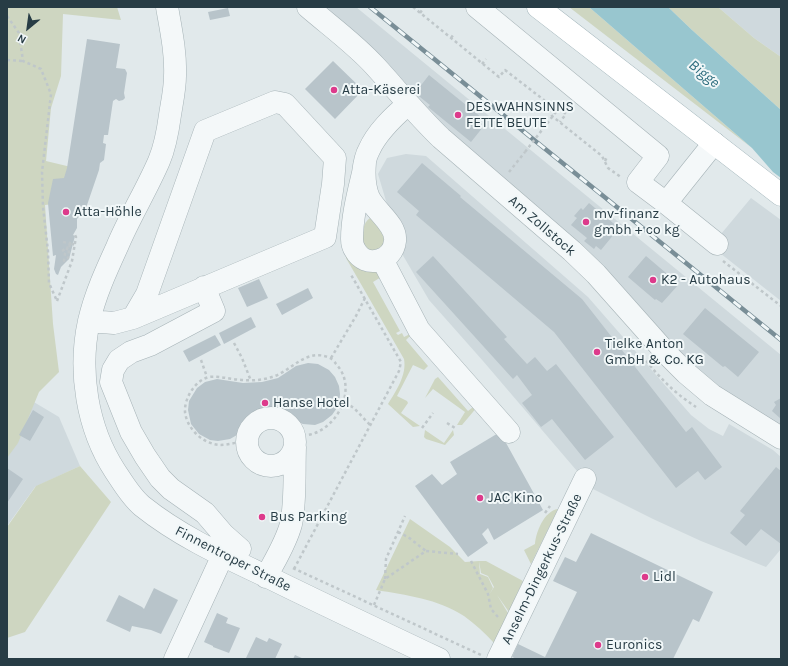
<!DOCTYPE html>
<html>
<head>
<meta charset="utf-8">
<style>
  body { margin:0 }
  #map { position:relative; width:788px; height:666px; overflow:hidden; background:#e1e9eb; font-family:Karla,sans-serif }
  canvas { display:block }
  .frame { position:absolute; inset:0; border:8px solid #273c45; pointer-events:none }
  .north { position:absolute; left:8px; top:8px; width:40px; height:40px; -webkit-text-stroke:3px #f1f7f8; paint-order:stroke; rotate:209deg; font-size:11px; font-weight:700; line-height:16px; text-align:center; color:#273c45 }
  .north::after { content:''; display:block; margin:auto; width:14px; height:18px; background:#273c45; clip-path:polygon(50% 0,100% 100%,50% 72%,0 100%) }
</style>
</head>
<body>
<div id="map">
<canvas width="788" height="666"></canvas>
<div class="frame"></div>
<div class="north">N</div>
</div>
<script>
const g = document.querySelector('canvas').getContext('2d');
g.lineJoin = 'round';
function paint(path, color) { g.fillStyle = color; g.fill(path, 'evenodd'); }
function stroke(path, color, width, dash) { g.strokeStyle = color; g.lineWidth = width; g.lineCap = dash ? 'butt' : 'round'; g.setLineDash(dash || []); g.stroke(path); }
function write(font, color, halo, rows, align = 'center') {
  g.font = font + ' Karla,sans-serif'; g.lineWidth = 4; g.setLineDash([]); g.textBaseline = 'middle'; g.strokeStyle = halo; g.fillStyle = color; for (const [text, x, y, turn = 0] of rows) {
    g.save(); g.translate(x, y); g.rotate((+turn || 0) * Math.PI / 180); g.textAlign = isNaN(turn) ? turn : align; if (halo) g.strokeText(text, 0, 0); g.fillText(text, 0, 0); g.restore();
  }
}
paint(new Path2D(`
  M323,7H356L781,355V426L720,388L696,371L656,327L622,286L600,264L463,143L426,110Z
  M718,7H781V57L754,38Z
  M406,154L426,156L588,297L691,415L709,429L723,436L729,424L773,450L781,457V549L766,567L701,541L653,519L593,489L577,471L483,361L429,300L401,252L403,233L386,201L378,174L387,158Z
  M751,198L781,220V301L711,246Z
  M27,398L59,417L80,466L35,487L7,526V437Z`), '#cfd9dd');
paint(new Path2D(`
  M7,7H117L121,20L63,14L61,76L51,108L46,161L71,167L69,202L45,205L53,324L59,372L39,392L18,443L7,458Z
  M569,7H589L752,148Z
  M668,7H718L754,38L781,57V110L692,30Z
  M370,218L378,223L386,241L377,251L369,250L363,243C363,234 362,223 370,218Z
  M346,240L371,269L383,276L373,282L400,331L396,333L398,335L402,333L404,337L414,332L406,340L428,366L424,370L413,365L397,396L407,401L408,403L401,413L420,426L413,427L388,404C396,391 407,375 404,359L346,258Z
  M438,377L468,411L477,404L478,406L462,425H457L465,412L433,389L425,398L435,379Z
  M425,430L444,443L453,430L454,435L445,445L426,439L424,437Z
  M80,466L111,502L25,632L7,638V527L36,486Z
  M558,509L531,564L524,550L535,544C536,532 544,511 558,509Z
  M410,519L450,547L465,562L479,561L480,574L488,577L493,588L489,595L494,587L488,576L481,573L479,561H486L523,581L509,612L497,595L508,613L494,643C485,633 475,624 464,616C438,599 406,595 376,590Z`), '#ced6c1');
paint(new Path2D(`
  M589,7H668L692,30L781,110V178L773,172L752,148Z`), '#98c6cf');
paint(new Path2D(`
  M228,8L230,16L210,20L208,12Z
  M87,39L120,44L116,68L125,69L127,73L124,93L125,98L123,100L119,101L116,99L113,101L108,135H104L103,143L106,144L104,160L100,163L99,170L86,208L77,219V228L73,235L75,236L69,259L61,267L58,275L56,274L54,269L56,255L53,256L48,203L53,179L64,178L67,168Z
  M333,61L363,90L335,119L305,89Z
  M429,75L487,122L471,142L428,107L430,105L415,93Z
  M422,163L461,196L460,197L582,299L686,432L692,427L722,467L705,480L698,471L676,488L554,332L416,215L419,211L397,192Z
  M589,203L619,228L601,250L596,246L594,249L584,241L587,238L571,225L577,218L574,216L581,208L583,210Z
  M433,256L507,337L504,339L527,364L535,357L547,371L556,364L614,437L585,460L552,419L541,427L522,403L532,395L517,375L513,379L416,272Z
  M646,256L679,284L662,303L656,299L655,300L628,277Z
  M259,279L268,298L247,307L238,288Z
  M308,288L313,298L282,315L276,304Z
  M705,308L759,352L738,377L725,366L723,367L683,334Z
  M251,317L256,327L224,344L219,333Z
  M215,335L221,345L189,362L183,351Z
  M308,363L318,364L329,370L335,377L339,386L340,394L339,405L332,415L323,422L315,425L303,424L292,420L283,411L276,408L264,407L258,410L251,415L245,427L237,435L230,439L218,441L210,440L199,434L191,424L188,410L189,401L197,388L205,382L217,379L243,383L262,382L278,378L296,366Z
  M781,398V419L772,411L776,405L774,402Z
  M33,410L44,417L30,441L19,435Z
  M500,432L543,510L494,540L488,528L482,534L488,543L468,557L415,486L432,474L442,485L457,474L450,462Z
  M776,467L781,471V544L761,529L746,546L730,533L745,515L740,511Z
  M7,468L23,479L7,503Z
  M591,533L713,592L699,622L693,619L673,659H517L512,657L518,644L545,657L577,592L553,581L565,557L576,562Z
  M154,588L178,600L161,634L151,630L132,626L130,632L106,621L119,595L142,607L144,609Z
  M217,613L228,618L226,623L240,628L229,653L213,647V646L204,642Z
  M256,637L267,642L269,638L282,644L275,659H249L246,658Z
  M295,655L304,659H293Z`), '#b8c4ca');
const minor = new Path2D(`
  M167,7C171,30 176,53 175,76C175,89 172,102 170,115C168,130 165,147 159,161C146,191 129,218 117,247C106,271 95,295 89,321C78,371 87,428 115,471C123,483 131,497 142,506C182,538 228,558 274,580C329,607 384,633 439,659
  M308,7C330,26 355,44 375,66C397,90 417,115 441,138L572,251L596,274L668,355L686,373L712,395L781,438
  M477,7L658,156L638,182L666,203L714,143
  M365,162C364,174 364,187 369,198C376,212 397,225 395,241C393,262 365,269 355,250C353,247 352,243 352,239C352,217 358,194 363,173C364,165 365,157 369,150C377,132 393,117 408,104
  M666,203L717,244
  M382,259L419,330L509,432
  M204,287L214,311L150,345L131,352L119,360L113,370L111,382L131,432L145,456L160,478L171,489L205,513L223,534L240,549
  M89,321L114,323L133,318L325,237L333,184L335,158L285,104L275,102L205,131L147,294L133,318
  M247 442a24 24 0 1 1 48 0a24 24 0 1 1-48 0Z
  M266,577C275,560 286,543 291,524C296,502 294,470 295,447
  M175,659L222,557
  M498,659L585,479`);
const major = new Path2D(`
  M538,7L781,195`);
stroke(minor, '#a5b2b6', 23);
stroke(major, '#9fb2b8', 23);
stroke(new Path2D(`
  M413,7L499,77L505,70L544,100L552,116L602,156L608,168L622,178
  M420,13L423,9
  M7,16L19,33L23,61L41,69L51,94L42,172L43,207L48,251L49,283L57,301
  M451,38L454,34
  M7,60L23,61
  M482,64L486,59
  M559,108L566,114L560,122
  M605,161L607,157
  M509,172L525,152
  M63,242L70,243L65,253L64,261L68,258L70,243L75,245
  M62,251L68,247
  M723,261L781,306
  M57,301L72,261L76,237L74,233
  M234,343L242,358L251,381
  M642,356C660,378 672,391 696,407
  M331,358L356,316L365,298
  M201,360L207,377
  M340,400L354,408L371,426
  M447,423L455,428
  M422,428L433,413
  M247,440C239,442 229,445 220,445C203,444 187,429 185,412C184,399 195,380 209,377C217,376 225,378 233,379C246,381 260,381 272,377C292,371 306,347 330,358C332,359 335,362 336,364C359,388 337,430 308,435
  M545,513L550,506
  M398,532L408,537L426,551
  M471,561L488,594L491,609L498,617
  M293,568L481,655
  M294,569L399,371L401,362L350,273
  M385,579L386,559L405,516
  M374,605L385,579L426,551L458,554`), '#bfc7ca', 2.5, [3, 3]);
stroke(minor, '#f4f8f9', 22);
stroke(major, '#fff', 22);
const rail = new Path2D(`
  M370,7L781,340`);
stroke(rail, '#798e97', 4.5);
stroke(rail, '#f1f7f8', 3, [9]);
stroke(new Path2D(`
  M525,152L559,108`), '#bfc7ca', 2.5, [3, 3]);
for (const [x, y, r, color] of [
  [334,90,4,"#dd3a8b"],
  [458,115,4,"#dd3a8b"],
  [66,212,4,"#dd3a8b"],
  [586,222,4,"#dd3a8b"],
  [653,280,4,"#dd3a8b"],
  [597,352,4,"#dd3a8b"],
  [265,403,4,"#dd3a8b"],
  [480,498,4,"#dd3a8b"],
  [262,517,4,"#dd3a8b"],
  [645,577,4,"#dd3a8b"],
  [598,645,4,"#dd3a8b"]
]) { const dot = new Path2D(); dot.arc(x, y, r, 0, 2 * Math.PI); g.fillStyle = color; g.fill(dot); stroke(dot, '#f1f7f8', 1.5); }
write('14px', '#273c45', '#f1f7f8', [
  ["Atta-Käserei",342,90],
  ["DES WAHNSINNS",466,107],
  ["FETTE BEUTE",466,123],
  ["Atta-Höhle",74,212],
  ["mv-finanz",594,214],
  ["gmbh + co kg",594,230],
  ["K2 - Autohaus",661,280],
  ["Tielke Anton",605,344],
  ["GmbH & Co. KG",605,360],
  ["Hanse Hotel",273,403],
  ["JAC Kino",488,498],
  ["Bus Parking",270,517],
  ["Lidl",653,577],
  ["Euronics",606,645]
], 'left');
write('14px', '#273c45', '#f1f7f8', [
  ["Am Zollstock",542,226,41],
  ["Finnentroper Straße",233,559,27],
  ["Anselm-Dingerkus-Straße",542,569,-64]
]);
write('italic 15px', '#2d6d7e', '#f1f7f8', [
  ["Bigge",704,74,39]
]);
</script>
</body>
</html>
